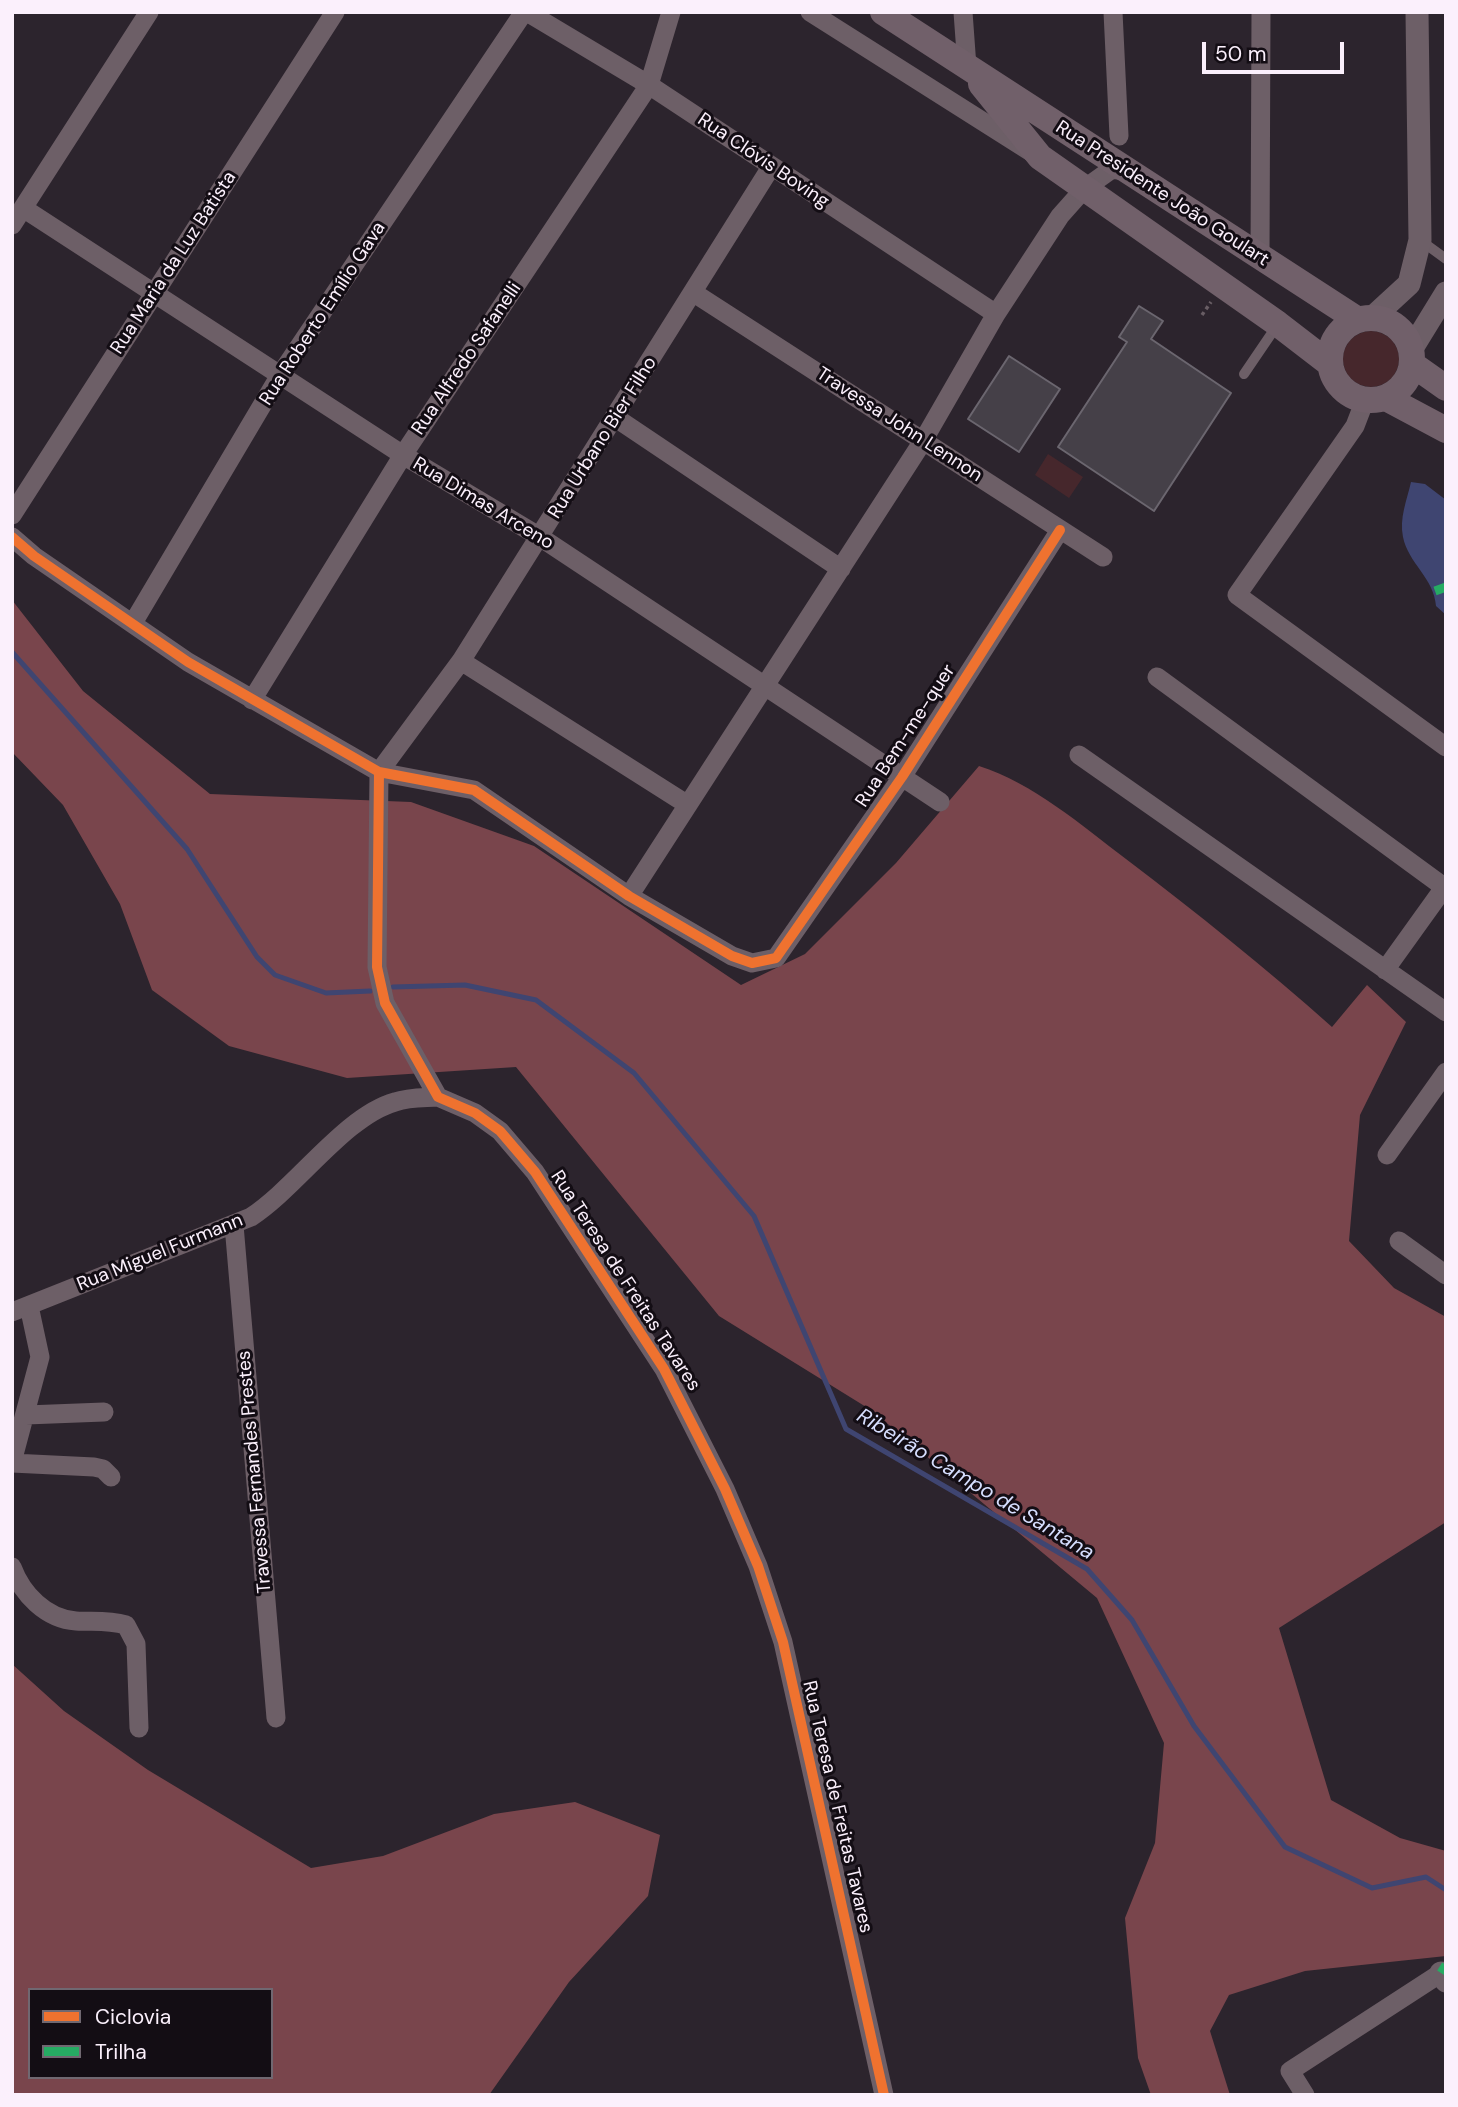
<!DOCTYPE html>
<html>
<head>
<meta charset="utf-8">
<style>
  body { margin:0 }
  #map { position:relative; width:1458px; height:2107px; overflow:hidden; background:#2c242d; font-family:"DM Sans",sans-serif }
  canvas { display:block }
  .frame { position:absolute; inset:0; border:14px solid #fbf0fc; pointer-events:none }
  .legend { position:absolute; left:28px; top:1988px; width:245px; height:91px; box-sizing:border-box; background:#130d14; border:2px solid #706871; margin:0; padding:9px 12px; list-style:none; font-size:21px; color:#fbf0fc }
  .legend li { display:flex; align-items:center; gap:14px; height:35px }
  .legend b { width:35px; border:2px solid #706871 }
  .scale { position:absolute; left:1202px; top:42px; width:142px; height:32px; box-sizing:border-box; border:4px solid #fbf0fc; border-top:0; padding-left:9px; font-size:21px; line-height:24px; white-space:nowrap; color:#fbf0fc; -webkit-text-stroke:5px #130d14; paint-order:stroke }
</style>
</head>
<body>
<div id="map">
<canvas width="1458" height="2107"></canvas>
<div class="frame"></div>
<ul class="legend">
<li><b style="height:9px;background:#ef722f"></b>Ciclovia</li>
<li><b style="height:9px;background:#26ab63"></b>Trilha</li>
</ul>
<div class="scale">50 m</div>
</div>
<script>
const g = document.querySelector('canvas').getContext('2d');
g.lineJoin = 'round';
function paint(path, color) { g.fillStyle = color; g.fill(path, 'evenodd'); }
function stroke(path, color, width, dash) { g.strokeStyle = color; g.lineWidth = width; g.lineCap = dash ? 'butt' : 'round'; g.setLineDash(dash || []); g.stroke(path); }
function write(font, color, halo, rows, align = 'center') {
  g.font = font + ' "DM Sans",sans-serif'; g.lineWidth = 6; g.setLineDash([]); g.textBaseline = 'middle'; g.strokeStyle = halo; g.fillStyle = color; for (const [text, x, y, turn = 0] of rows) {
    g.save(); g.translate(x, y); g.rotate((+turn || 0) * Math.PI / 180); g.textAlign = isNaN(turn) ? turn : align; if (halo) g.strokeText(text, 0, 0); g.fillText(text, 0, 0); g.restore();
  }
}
paint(new Path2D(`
  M1343 359a28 28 0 1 1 56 0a28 28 0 1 1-56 0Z
  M1048,454L1083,477L1069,498L1035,475Z`), '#46272c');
paint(new Path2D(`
  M12,600L83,691L210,794L411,802L534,846L741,985L805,954L896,863L979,766C1033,783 1081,825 1126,859C1197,913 1266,968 1332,1027L1367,985L1406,1022L1360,1115L1349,1241L1394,1288L1446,1317V1522L1279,1628L1331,1800L1400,1838L1446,1851V1956L1305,1971L1229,1995L1210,2031L1230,2095H1151L1138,2058L1125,1918L1155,1843L1164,1743L1097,1598L871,1410L719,1316L516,1067L347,1078L229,1046L152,990L120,904L63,805L12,752Z
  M12,1664L64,1711L148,1770L311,1868L383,1856L494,1814L575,1802L660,1835L648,1896L569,1982L489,2095H12ZM30,1990H271V2077H30Z`), '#79454c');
paint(new Path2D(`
  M1411,482L1425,484L1446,500V615L1436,606C1434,578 1408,563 1403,537C1399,518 1407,500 1411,482Z`), '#3f4571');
stroke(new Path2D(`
  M12,652L187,849L257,957L275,975L326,993L370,991
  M393,987L465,985L536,1000L634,1073L754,1216L846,1429L1087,1569L1132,1620L1194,1726L1285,1847L1372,1888L1426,1877L1446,1890`), '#3f4571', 5);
const building = new Path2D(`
  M1139,306L1163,321L1151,339L1231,393L1154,511L1058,447L1127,342L1119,337Z
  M1009,356L1060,389L1019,452L968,419Z`);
paint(building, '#454048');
stroke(building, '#6b666f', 2);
stroke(new Path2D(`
  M1202,315L1211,302`), '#685d64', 3.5, [3.5, 3.5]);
stroke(new Path2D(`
  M1420,240L1446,259
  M1244,374L1278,324`), '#6d5f67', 10);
stroke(new Path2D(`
  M527,12L649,85L996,314
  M810,12L1031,152
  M963,12L967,67
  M1113,12L1119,136
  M23,208L403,455L540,537L940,802
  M12,225L149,12
  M1260,257L1261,12
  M694,293L1103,557
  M1365,400L1355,426L1237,595L1446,747
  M616,418L841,569
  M12,515L335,12
  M12,537L34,556L188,662L379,772L474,790L629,896L732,956L752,963L776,958L902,777L1060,530
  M133,623L280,375L524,12
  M461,661L688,805
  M1157,677L1444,887
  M252,700L403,455L649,85L671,12
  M1079,755L1446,1012
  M379,772L377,967L385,1003L438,1097L475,1113L500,1131L535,1172L664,1369L725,1489L758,1566L783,1642L884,2095
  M379,772L461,661L771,167
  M629,896L923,441L996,314L1060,216L1084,189L1112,169L1131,172
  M1385,970L1446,885
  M1387,1155L1446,1072
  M234,1225L276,1718
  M1399,1241L1446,1275
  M12,1312L251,1217C297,1187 345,1116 395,1102C409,1097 424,1098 438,1097
  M26,1415L104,1412
  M12,1462L40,1357L29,1306
  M12,1463L94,1467L103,1469L111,1477
  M12,1567C22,1594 46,1619 76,1621C94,1622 108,1620 126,1625L136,1644L139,1728
  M1305,2095L1290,2071L1441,1973`), '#6d5f67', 19);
stroke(new Path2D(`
  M1372,318L1409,284L1420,240L1417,12
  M1411,350L1446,293
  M1441,1973L1446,1981`), '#6d5f67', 23);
stroke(new Path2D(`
  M883,12L1358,320
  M981,84L1040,157L1278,324L1330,364
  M1330 359a41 41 0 1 1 82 0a41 41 0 1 1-82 0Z
  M1412,364L1446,388
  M1386,398L1446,430`), '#71606a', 26);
stroke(new Path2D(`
  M1435,591L1446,587
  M1441,1973L1446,1965`), '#26ab63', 9, [18, 9]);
stroke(new Path2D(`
  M12,537L34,556L188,662L379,772L474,790L629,896L732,956L752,963L776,958L902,777L1060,530
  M379,772L377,967L385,1003L438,1097L475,1113L500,1131L535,1172L664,1369L725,1489L758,1566L783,1642L884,2095`), '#ef722f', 10);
write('19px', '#fbf0fc', '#130d14', [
  ["Rua Clóvis Boving",763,161,34],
  ["Rua Presidente João Goulart",1162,194,33],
  ["Rua Maria da Luz Batista",174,263,-57],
  ["Rua Roberto Emílio Gava",323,314,-57],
  ["Rua Alfredo Safanelli",467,359,-56],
  ["Travessa John Lennon",899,425,33],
  ["Rua Urbano Bier Filho",603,438,-58],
  ["Rua Dimas Arceno",483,504,31],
  ["Rua Bem-me-quer",906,736,-57],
  ["Rua Miguel Furmann",160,1253,-22],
  ["Rua Teresa de Freitas Tavares",625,1281,57],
  ["Travessa Fernandes Prestes",255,1472,-95],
  ["Rua Teresa de Freitas Tavares",837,1807,77]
]);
write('italic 21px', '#d6defe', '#130d14', [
  ["Ribeirão Campo de Santana",975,1485,31]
]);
</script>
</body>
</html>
